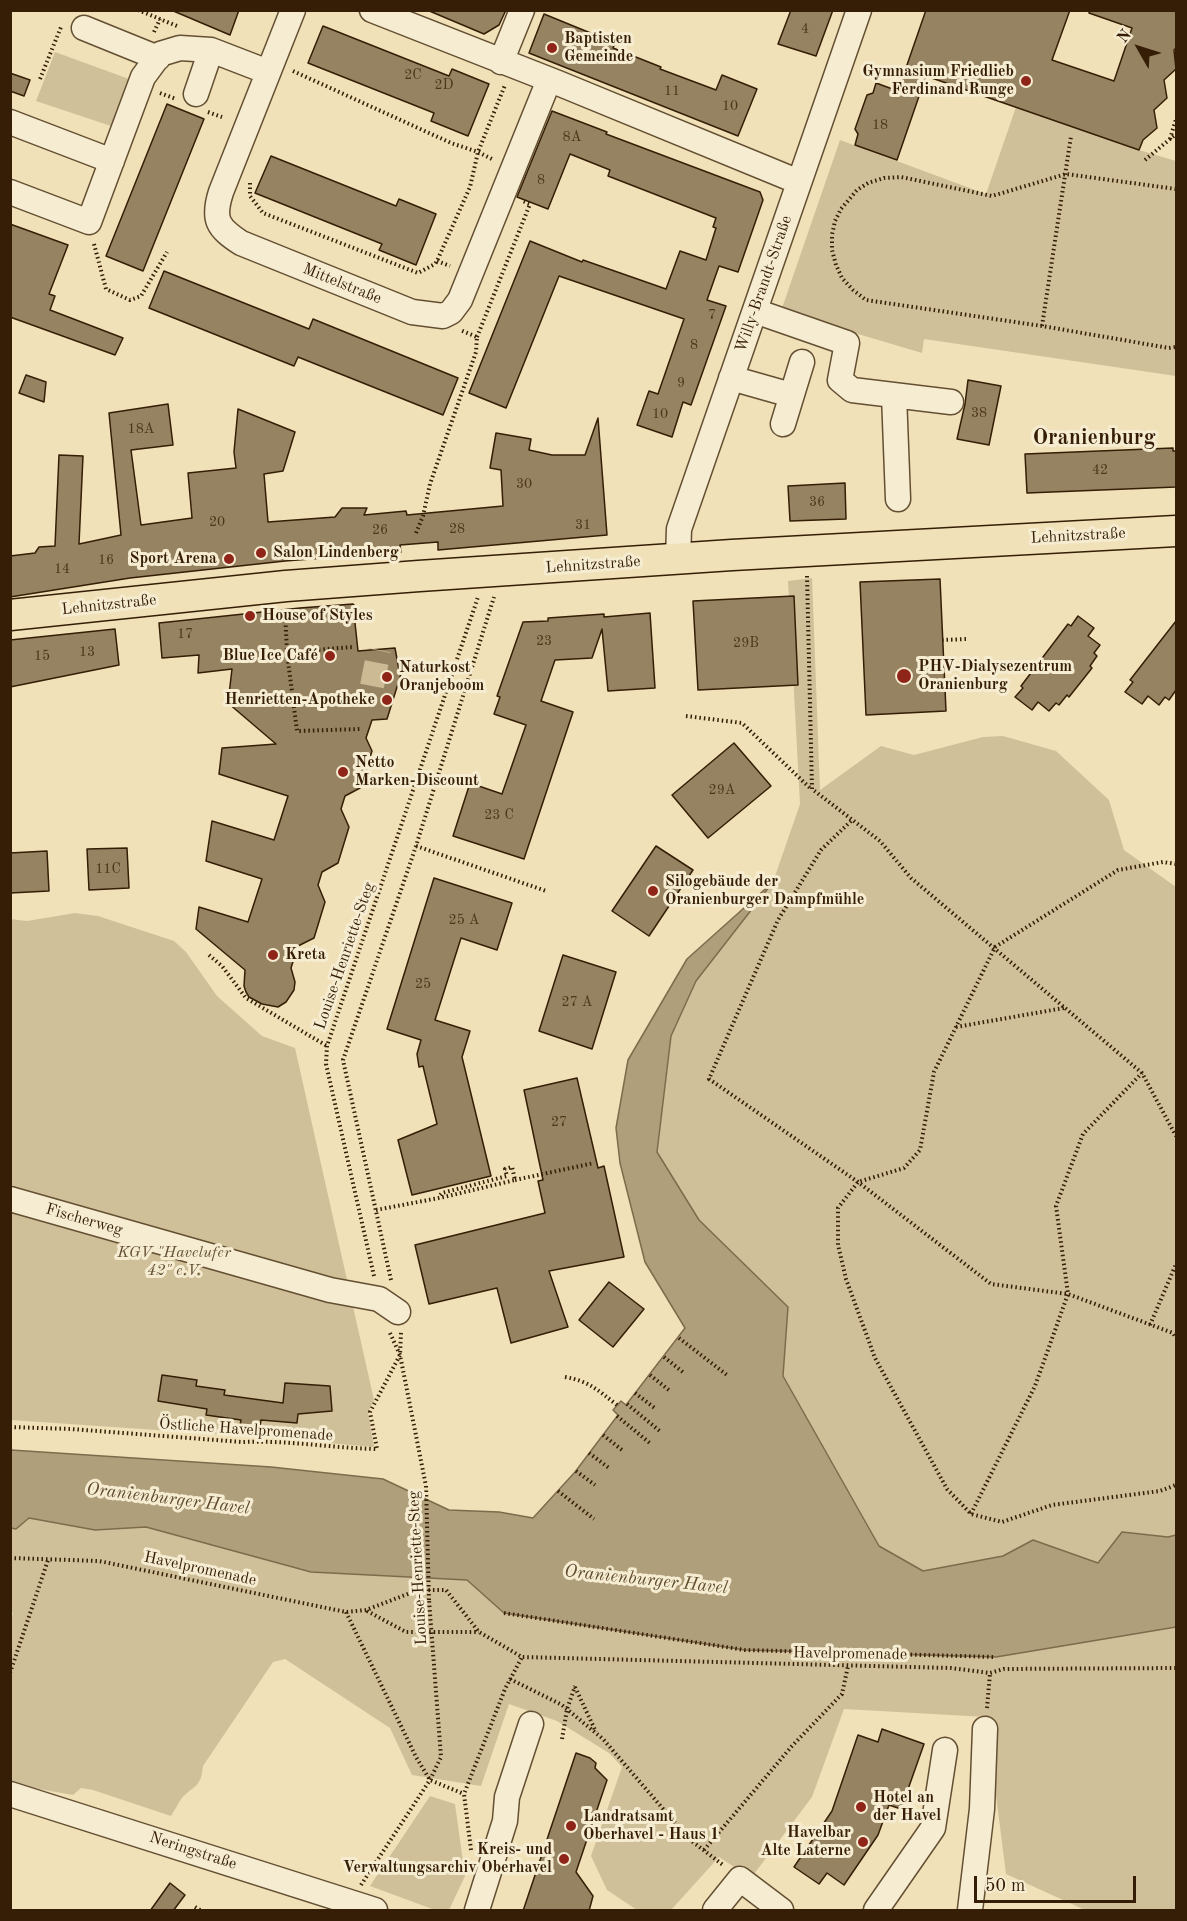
<!DOCTYPE html>
<html>
<head>
<meta charset="utf-8">
<style>
  body { margin:0 }
  #map { position:relative; width:1187px; height:1921px; overflow:hidden; background:#f0e1b8; font-family:"Old Standard TT",serif }
  canvas { display:block }
  .frame { position:absolute; inset:0; border:12px solid #351e05; pointer-events:none }
  .north { position:absolute; left:1109px; top:18px; width:60px; height:60px; -webkit-text-stroke:4px #f5ecd1; paint-order:stroke; rotate:309deg; font-size:16px; font-weight:700; line-height:24px; text-align:center; color:#351e05 }
  .north::after { content:''; display:block; margin:auto; width:21px; height:27px; background:#351e05; clip-path:polygon(50% 0,100% 100%,50% 72%,0 100%) }
  .scale { position:absolute; left:974px; top:1876px; width:162px; height:27px; box-sizing:border-box; border:3px solid #351e05; border-top:0; padding-left:8px; font-size:18px; line-height:21px; white-space:nowrap; color:#351e05; -webkit-text-stroke:4px #f5ecd1; paint-order:stroke }
</style>
</head>
<body>
<div id="map">
<canvas width="1187" height="1921"></canvas>
<div class="frame"></div>
<div class="north">N</div>
<div class="scale">50 m</div>
</div>
<script>
const g = document.querySelector('canvas').getContext('2d');
g.lineJoin = 'round';
function paint(path, color) { g.fillStyle = color; g.fill(path, 'evenodd'); }
function stroke(path, color, width, dash) { g.strokeStyle = color; g.lineWidth = width; g.lineCap = dash ? 'butt' : 'round'; g.setLineDash(dash || []); g.stroke(path); }
function write(font, color, halo, rows, align = 'center') {
  g.font = font + ' "Old Standard TT",serif'; g.lineWidth = 6; g.setLineDash([]); g.textBaseline = 'middle'; g.strokeStyle = halo; g.fillStyle = color; for (const [text, x, y, turn = 0] of rows) {
    g.save(); g.translate(x, y); g.rotate((+turn || 0) * Math.PI / 180); g.textAlign = isNaN(turn) ? turn : align; if (halo) g.strokeText(text, 0, 0); g.fillText(text, 0, 0); g.restore();
  }
}
paint(new Path2D(`
  M55,52L129,79L111,126L36,101Z
  M1016,107L1139,150L1176,161V376L924,339L922,353L781,311L840,140L986,194Z
  M812,578L820,790L881,746L914,755L983,737L1003,736L1056,751L1109,800L1124,850L1176,887V1535L1098,1563L1033,1540L1003,1556L923,1571L879,1546L783,1376L788,1307L699,1220L657,1152L671,1036L696,981L773,882L800,804L788,581Z
  M75,913L98,916L174,941L186,952L217,996L262,1036L295,1048L374,1400L368,1412L374,1447L258,1437L11,1420L10,919L27,921Z
  M29,1518L95,1530L146,1527L311,1572L467,1580L504,1613L745,1650L996,1657L1176,1627V1910H1085L1006,1874L986,1717L844,1709L812,1797L751,1878L719,1857L671,1910H637L607,1890L591,1856L622,1767L609,1753L557,1721L509,1704L481,1786L412,1775L390,1728L285,1659L273,1662L203,1766C201,1788 194,1785 182,1798C178,1803 175,1810 171,1816L93,1790L81,1788L73,1795L11,1784L10,1622L13,1613L11,1612V1528L16,1529Z
  M430,1796L455,1804L465,1876L449,1910H435L370,1886Z`), '#d0c09a');
const water = new Path2D(`
  M773,882L696,981L671,1036L657,1152L699,1220L788,1307L783,1376L879,1546L923,1571L1003,1556L1033,1540L1098,1563L1122,1532L1168,1537L1176,1535V1627L996,1657L745,1650L504,1613L467,1580L311,1572L146,1527L95,1530L29,1518L16,1529L11,1528V1450L271,1467L383,1479L449,1510L499,1512L533,1518L575,1472L618,1415L613,1410L621,1401L626,1405L685,1328L645,1262L620,1163L616,1128L628,1060L687,959Z`);
paint(water, '#b09f7b');
stroke(water, '#7f6b4c', 1.5);
const building = new Path2D(`
  M171,10H239L230,35Z
  M427,10H506L499,25L484,34Z
  M791,10H833L816,56L778,44Z
  M926,10H1070L1052,60L1114,81L1132,28L1089,13V10H1176V48L1174,50L1176,69L1164,80L1167,98L1154,110L1157,128L1143,140L1139,150L926,76L897,160L855,145L858,134L855,129L867,95L873,93L876,83L898,91Z
  M544,14L615,43L613,48L661,67L660,69L716,90L722,75L757,89L738,136L529,53Z
  M323,26L449,76L452,69L489,84L468,136L431,121L434,113L308,63Z
  M10,73L30,80L24,96L10,91Z
  M167,104L204,119L143,271L106,256Z
  M552,111L607,132L606,134L760,192L763,200L738,272L719,266L707,300L726,306L691,405L683,402L672,437L637,425L649,391L658,394L684,319L559,276L506,408L469,393L530,241L582,262L583,260L666,289L680,251L706,260L716,228L713,227L716,218L608,176L610,170L570,154L548,209L517,197Z
  M271,156L396,206L399,199L436,214L416,265L379,250L382,244L255,193Z
  M10,224L68,245L49,294L55,296L50,310L123,338L115,355L10,317Z
  M164,271L309,329L313,319L458,378L443,415L298,357L294,366L149,308Z
  M26,375L46,382L44,402L19,393Z
  M968,380L1001,386L989,445L957,439L965,404Z
  M168,404L173,445L131,450L141,525L192,518L188,473L236,468L234,452L238,409L295,432L283,471L264,474L268,522L335,517L342,508H367L364,515L406,511L407,515L503,506L501,470L490,468L496,433L531,439L529,450L552,455H585L598,418L607,535L438,550V542L400,545L401,552L285,561L130,578L10,597V556L35,553L39,547L55,546L59,455L83,456L79,544L121,535L109,413Z
  M1173,448V451H1176V487L1027,493L1025,454Z
  M845,483L846,519L790,521L788,486Z
  M940,579L946,711L866,715L860,582Z
  M794,596L798,685L698,690L693,601Z
  M353,604L359,610V618L355,623L358,651L395,648L399,670L402,671L387,719L372,720L366,738L372,751L360,788L345,796L341,809L349,827L338,863L322,872L318,885L325,902L314,938L298,946L291,968L295,982L294,990L286,1002L278,1007L262,1004L249,997L246,992L244,986L245,970L196,929L199,907L248,922L262,879L206,861L212,821L274,840L288,796L219,774L222,748L276,744L228,703L232,669L198,673L199,655L162,658L159,623L300,608Z
  M650,613L655,688L608,691L602,629L592,658L555,660L541,701L573,712L524,859L453,836L470,783L502,794L526,725L494,714L500,697L497,696L523,622L548,621V618L604,614V617Z
  M1078,616L1094,628L1088,636L1100,645L1094,653L1097,656L1090,666L1092,668L1069,697L1067,695L1059,705L1056,703L1049,711L1038,702L1032,710L1015,697L1023,688L1021,686L1068,624L1071,626Z
  M1176,621V690L1169,700L1165,697L1159,705L1148,696L1142,704L1125,692L1133,682L1130,680Z
  M115,629L119,665L10,687V640Z
  M734,743L771,786L708,838L672,795Z
  M656,846L693,870L649,936L612,911Z
  M127,848L129,888L89,890L87,849Z
  M47,851L49,891L10,893V853Z
  M434,878L512,903L497,950L461,938L435,1020L470,1031L462,1057L491,1176L412,1195L398,1140L437,1124L423,1066L419,1067L417,1054L421,1040L387,1029Z
  M563,955L616,972L592,1049L539,1031Z
  M577,1078L598,1168L604,1166L624,1257L549,1271L568,1327L511,1343L497,1288L429,1304L415,1245L545,1213L538,1181L543,1180L524,1090Z
  M609,1282L644,1309L613,1347L579,1320Z
  M162,1375L197,1380L196,1386L225,1390L224,1395L283,1403L285,1383L330,1386L332,1411L298,1414L297,1423L261,1420L259,1433L239,1430L241,1420L206,1415L207,1409L158,1401Z
  M882,1729L924,1744L901,1809L889,1805L878,1835L844,1885L827,1873L819,1884L794,1867L832,1811L858,1735L878,1742Z
  M576,1753L590,1758L596,1763L595,1768L607,1780L576,1872L593,1896L589,1911H523Z
  M170,1883L185,1895L173,1911H150Z`);
paint(building, '#968362');
stroke(building, '#351e05', 1.5);
stroke(new Path2D(`
  M372,686L379,650`), '#cbba94', 24, [24, 12]);
const minor = new Path2D(`
  M293,10L221,192C212,220 218,228 241,243L412,312L443,316L451,312L460,300L549,80
  M372,10L558,83L799,182
  M84,28L158,58
  M501,62L522,10
  M196,94L211,50
  M10,122L112,161
  M10,192L89,222L143,77L160,54L180,48L211,50L268,72
  M755,311L847,343L840,380L852,390L951,402
  M731,378L791,395
  M894,395L898,499
  M783,424L802,362
  M678,559L679,529L859,10
  M10,1199L330,1290L379,1299L398,1312
  M10,1794L375,1910
  M477,1910L505,1821L507,1797L531,1724
  M715,1910L740,1879L781,1910
  M876,1910L933,1828L945,1750
  M970,1910L982,1809L985,1729`);
const major = new Path2D(`
  M10,615L286,586L419,576L732,555L1176,531`);
stroke(minor, '#644f32', 27);
stroke(major, '#351e05', 33);
stroke(new Path2D(`
  M138,10L177,26
  M154,32L160,19
  M293,71L451,143L478,152L494,160
  M40,79L61,27
  M160,93L176,99
  M208,112L222,117
  M1170,139L1176,119
  M1145,160L1176,134
  M250,183V196L263,213L418,273L435,264L437,261L470,187L478,152L505,85
  M1176,189L1066,174L992,196L901,177L884,178L868,183L857,190L841,209L835,221L832,235V250L836,265L842,278L853,290L866,300L1042,326L1169,348L1176,347
  M94,244L106,289L130,300L141,296L167,252
  M437,261L450,266
  M1042,326L1071,136
  M477,337L530,204L523,201
  M416,533L423,516L430,484L476,352L477,337L460,330
  M807,576L812,789L880,841L911,878L1142,1073L1176,1136
  M285,612L287,652L353,647
  M942,640L967,639
  M287,653L297,731L361,729
  M686,716L742,723L811,789
  M851,821L821,850L778,920L709,1079L858,1182L991,1284L1068,1294L1173,1333L1176,1338
  M416,846L546,891
  M1176,864L1163,862L1118,870L995,947L934,1072L920,1150L904,1168L858,1182L838,1208V1245L846,1279L875,1358L947,1489L971,1514L1002,1522L1052,1505L1160,1491L1176,1485
  M209,955L222,966L246,998L327,1046
  M956,1027L1064,1008
  M515,1180L594,1163
  M376,1210L444,1197L515,1180L512,1167L505,1169L507,1176L442,1193L438,1197
  M374,1276L326,1064L327,1046L478,597
  M391,1280L343,1060L416,846L494,597
  M1150,1325L1176,1264
  M390,1333L400,1355L426,1486
  M679,1338L727,1375
  M664,1357L684,1373
  M650,1375L670,1391
  M565,1377C589,1381 599,1391 617,1405
  M635,1393L656,1409
  M627,1404L661,1432
  M617,1416L651,1444
  M10,1427L71,1429L242,1442C287,1440 332,1448 377,1449L370,1412L400,1355L401,1332
  M603,1435L622,1450
  M589,1453L609,1468
  M576,1471L595,1485
  M558,1491L594,1519
  M971,1514L1035,1386L1068,1294L1056,1206L1083,1134L1142,1073
  M10,1558L99,1561L346,1612L366,1610L418,1590H446L479,1632L522,1657L951,1668L990,1673L1004,1669L1176,1668
  M367,1611L406,1632H479
  M346,1612L416,1757L430,1780L464,1794
  M504,1613L745,1650L996,1657
  M10,1673L48,1560
  M510,1679L562,1705L603,1739L689,1839L723,1865
  M575,1687L596,1732
  M987,1708L990,1673
  M562,1739L567,1709L575,1686
  M471,1850L464,1794L505,1689L522,1657
  M704,1850L792,1746L842,1694L848,1666
  M361,1885L430,1780L441,1757L429,1600
  M195,1907L200,1910`), '#351e05', 4, [1.5, 3]);
stroke(minor, '#f5ecd1', 24);
stroke(major, '#f0e1b8', 30);
stroke(new Path2D(`
  M426,1486L429,1600`), '#351e05', 4, [1.5, 3]);
for (const [x, y, r, color] of [
  [552,48,6,"#8f2418"],
  [1026,81,6,"#8f2418"],
  [261,553,6,"#8f2418"],
  [229,559,6,"#8f2418"],
  [250,616,6,"#8f2418"],
  [330,656,6,"#8f2418"],
  [904,676,8,"#8f2418"],
  [387,677,6,"#8f2418"],
  [387,700,6,"#8f2418"],
  [343,772,6,"#8f2418"],
  [653,891,6,"#8f2418"],
  [273,955,6,"#8f2418"],
  [861,1807,6,"#8f2418"],
  [571,1826,6,"#8f2418"],
  [863,1842,6,"#8f2418"],
  [564,1859,6,"#8f2418"]
]) { const dot = new Path2D(); dot.arc(x, y, r, 0, 2 * Math.PI); g.fillStyle = color; g.fill(dot); stroke(dot, '#f5ecd1', 2); }
write('14px', '#4d371c', null, [
  ["4",805,29],
  ["2C",413,75],
  ["2D",444,85],
  ["11",672,91],
  ["10",730,106],
  ["18",880,125],
  ["8A",572,137],
  ["8",541,180],
  ["7",712,315],
  ["8",694,345],
  ["9",681,383],
  ["38",979,413],
  ["10",660,414],
  ["18A",141,429],
  ["42",1100,470],
  ["30",524,484],
  ["36",817,502],
  ["20",217,522],
  ["31",583,525],
  ["28",457,529],
  ["26",380,530],
  ["16",106,560],
  ["14",62,569],
  ["17",185,634],
  ["23",544,641],
  ["29B",746,643],
  ["13",87,652],
  ["15",42,656],
  ["29A",722,790],
  ["23 C",499,815],
  ["11C",108,869],
  ["25 A",464,920],
  ["25",423,984],
  ["27 A",577,1002],
  ["27",559,1122]
]);
write('bold 16px', '#351e05', '#f5ecd1', [
  ["Baptisten",564,39],
  ["Gemeinde",564,57],
  ["Gymnasium Friedlieb",1014,72,"right"],
  ["Ferdinand Runge",1014,90,"right"],
  ["Salon Lindenberg",273,553],
  ["Sport Arena",217,559,"right"],
  ["House of Styles",262,616],
  ["Blue Ice Café",318,656,"right"],
  ["PHV-Dialysezentrum",918,667],
  ["Oranienburg",918,685],
  ["Naturkost",399,668],
  ["Oranjeboom",399,686],
  ["Henrietten-Apotheke",375,700,"right"],
  ["Netto",355,763],
  ["Marken-Discount",355,781],
  ["Silogebäude der",665,882],
  ["Oranienburger Dampfmühle",665,900],
  ["Kreta",285,955],
  ["Hotel an",873,1798],
  ["der Havel",873,1816],
  ["Landratsamt",583,1817],
  ["Oberhavel - Haus 1",583,1835],
  ["Havelbar",851,1833,"right"],
  ["Alte Laterne",851,1851,"right"],
  ["Kreis- und",552,1850,"right"],
  ["Verwaltungsarchiv Oberhavel",552,1868,"right"]
], 'left');
write('16px', '#351e05', '#f5ecd1', [
  ["Mittelstraße",342,284,22],
  ["Willy-Brandt-Straße",764,284,-71],
  ["Lehnitzstraße",1078,536,-3],
  ["Lehnitzstraße",593,565,-4],
  ["Lehnitzstraße",109,605,-6],
  ["Louise-Henriette-Steg",345,956,-71],
  ["Fischerweg",84,1220,16],
  ["Östliche Havelpromenade",246,1430,4],
  ["Louise-Henriette-Steg",418,1568,-93],
  ["Havelpromenade",200,1569,12],
  ["Havelpromenade",850,1654,1],
  ["Neringstraße",193,1851,18]
]);
write('italic 16px', '#644f32', '#f5ecd1', [
  ["KGV \"Havelufer",174,1253],
  ["42\" e.V.",174,1271]
]);
write('italic 18px', '#604b2e', '#f5ecd1', [
  ["Oranienburger Havel",168,1499,7],
  ["Oranienburger Havel",646,1580,6]
]);
write('bold 22px', '#351e05', '#f5ecd1', [
  ["Oranienburg",1094,438]
]);
</script>
</body>
</html>
